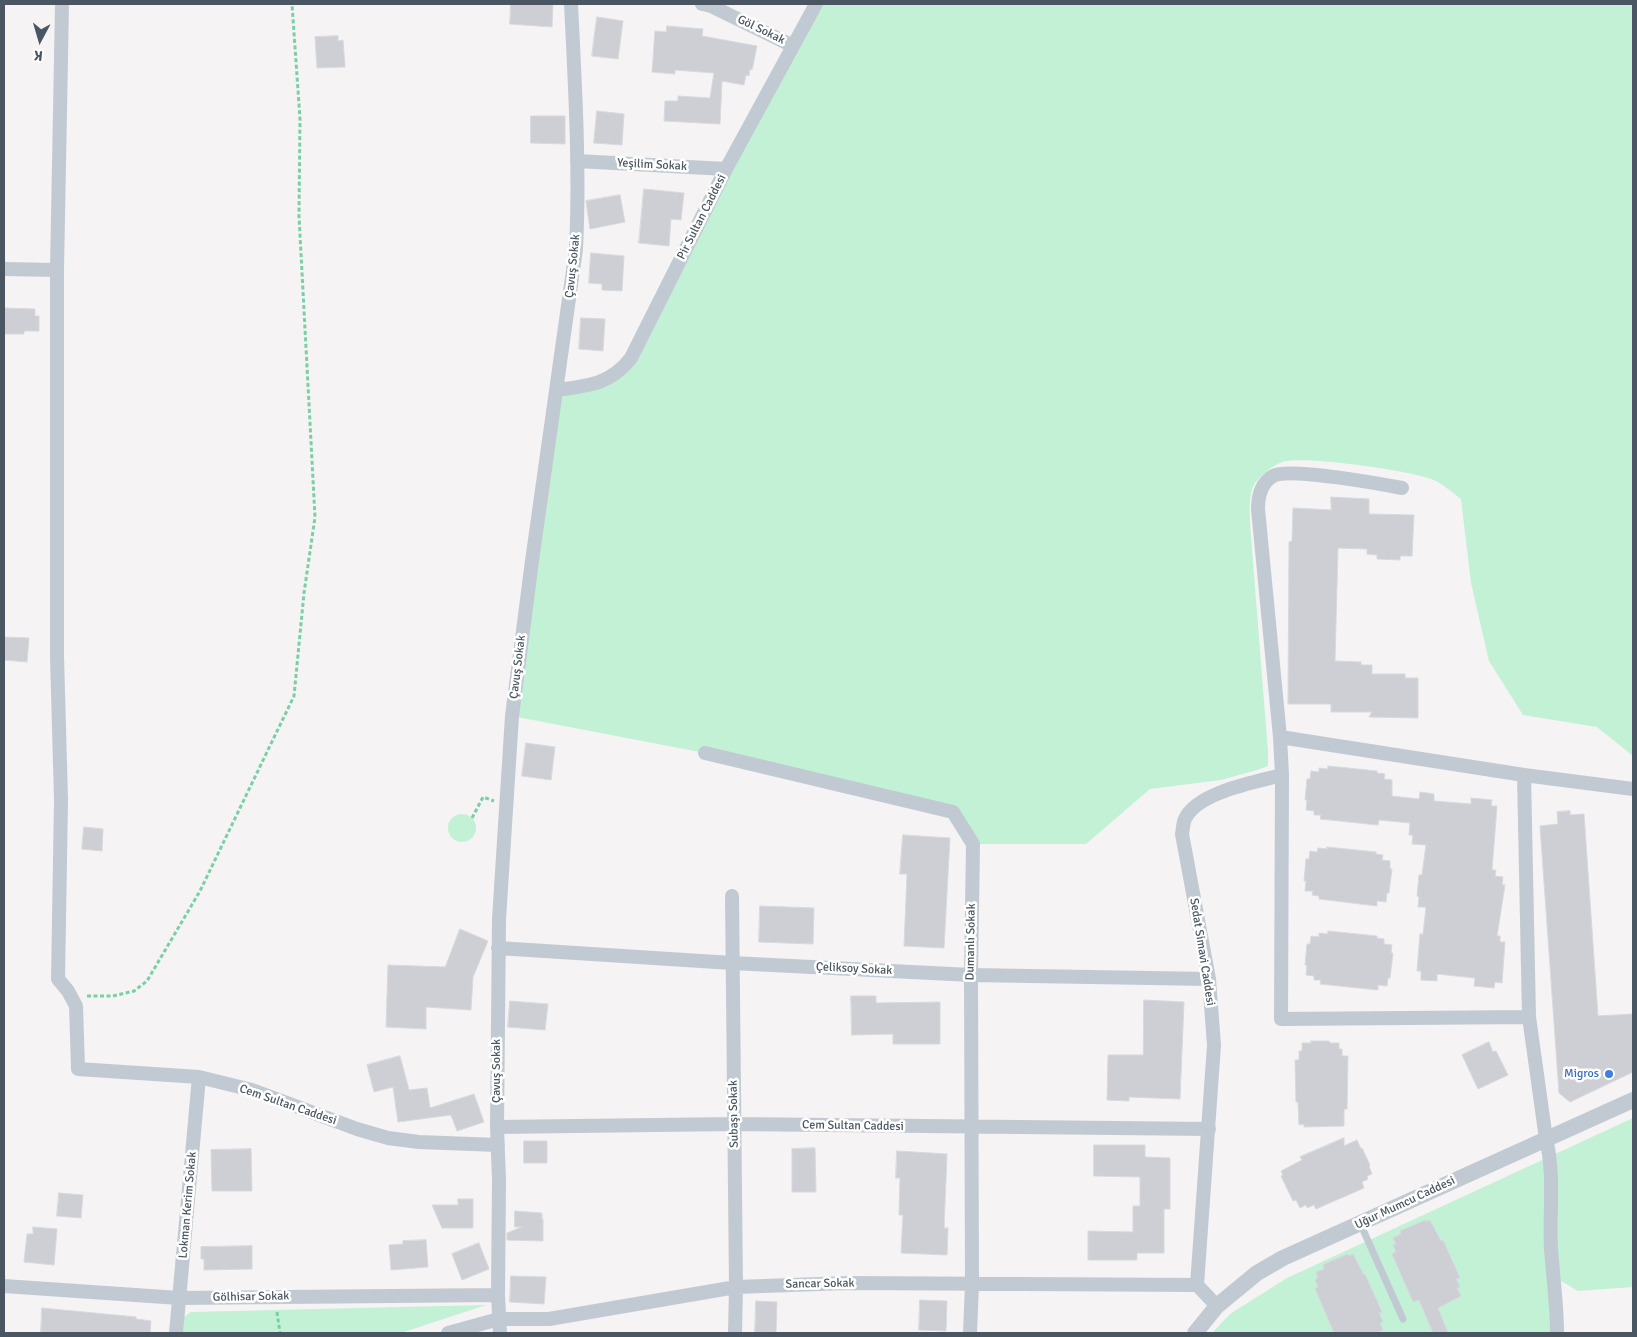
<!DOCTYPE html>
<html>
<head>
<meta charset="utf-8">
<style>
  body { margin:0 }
  #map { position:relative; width:1637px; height:1337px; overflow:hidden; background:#f5f3f3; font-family:Signika,sans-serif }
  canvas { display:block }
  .frame { position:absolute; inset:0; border:5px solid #4a5661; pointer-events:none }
  .north { position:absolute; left:15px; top:15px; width:50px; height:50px; -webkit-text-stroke:4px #fff; paint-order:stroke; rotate:186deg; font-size:14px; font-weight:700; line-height:20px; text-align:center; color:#4a5661 }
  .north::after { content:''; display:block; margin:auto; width:18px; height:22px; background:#4a5661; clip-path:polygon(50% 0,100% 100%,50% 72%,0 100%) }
</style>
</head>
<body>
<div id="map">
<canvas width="1637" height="1337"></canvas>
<div class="frame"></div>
<div class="north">K</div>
</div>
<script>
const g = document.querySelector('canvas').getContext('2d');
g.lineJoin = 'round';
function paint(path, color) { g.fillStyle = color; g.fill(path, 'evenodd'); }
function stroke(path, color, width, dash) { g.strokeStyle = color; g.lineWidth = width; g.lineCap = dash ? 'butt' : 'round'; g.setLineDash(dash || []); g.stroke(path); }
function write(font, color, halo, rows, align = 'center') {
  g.font = font + ' Signika,sans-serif'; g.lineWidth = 5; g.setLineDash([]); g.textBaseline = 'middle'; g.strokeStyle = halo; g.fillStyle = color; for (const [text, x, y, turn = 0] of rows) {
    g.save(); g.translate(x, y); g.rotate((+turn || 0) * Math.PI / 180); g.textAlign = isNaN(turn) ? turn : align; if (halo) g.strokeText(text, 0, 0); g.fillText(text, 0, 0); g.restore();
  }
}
paint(new Path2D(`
  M816,4H1633V756L1597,727L1523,715L1489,661L1471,583L1461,499C1453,493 1445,486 1436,481C1416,471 1302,455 1282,462C1272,466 1261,475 1255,483C1248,494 1250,512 1250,524L1268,752V766L1257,770L1221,780L1150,789L1086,844H973L953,812L705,753L512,716L557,390L614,376Z
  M448 828a14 14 0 1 1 28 0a14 14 0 1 1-28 0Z
  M1633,1118V1287L1578,1291L1554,1277L1557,1333H1212L1230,1314L1287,1278Z
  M486,1305L401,1333H183L184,1317L191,1312Z`), '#c3f1d5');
const building = new Path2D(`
  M511,4H553L552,27L510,24Z
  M597,17L623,21L618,59L592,56Z
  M667,26L703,29L702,36L757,46L752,70L750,69L749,76L746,75L744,85L722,81L720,124L664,121L665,101H678V96L710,98L714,73L675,70V74L652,72L655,31L666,32Z
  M338,36V41L343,40L345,67L317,68L315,37Z
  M597,111L624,114L622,145L594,143Z
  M531,116H565V144L531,143Z
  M644,189L684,193L681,220L671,219L669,246L639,243Z
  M620,195L625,222L590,229L586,201Z
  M591,253L624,256L622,291L602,290V284L589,283Z
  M5,308L35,309V316H39V331H24V334H4Z
  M581,318L605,319L603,351L579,349Z
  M1331,497L1369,499V514L1414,515L1412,556H1400V560L1377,559V555L1367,554V549L1338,548L1335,661L1361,662V665H1372V674H1405V678H1418V718L1369,717L1372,712H1331V704H1288L1289,542L1292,541L1293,508L1331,510Z
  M4,637L29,638L27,662L4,660Z
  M526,743L555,747L551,780L522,776Z
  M1328,766L1377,771V773L1385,774L1384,779L1392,780V796L1419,799L1420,792L1434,794V801L1471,804V798L1492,800L1491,806H1497L1492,870H1496L1495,876L1503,877L1502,885H1505L1497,936H1500V942H1505L1502,983L1495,982L1494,988L1474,986L1475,978L1437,974V981L1421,980V971H1417L1420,934H1423L1426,907H1418L1419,897L1417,896L1419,875H1422L1426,845L1412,844L1413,835H1409L1410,823L1379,820L1378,825L1320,819L1321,815H1314V811L1306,810L1307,800H1305L1307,779H1310L1311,771L1319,772V768L1328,769Z
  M1570,811V815L1584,814L1598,1016L1633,1014V1072L1570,1102L1559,1093L1540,826L1558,824L1557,812Z
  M84,827L103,829L102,851L82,849Z
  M903,835L950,838L944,948L904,946L907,874H900Z
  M1327,847L1376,852V854L1383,855L1382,860L1390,861V869H1392L1389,893H1387L1386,902L1377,901V906L1319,899V896L1312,895L1313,891H1305L1306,881H1304L1306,859H1309L1310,851L1317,852L1318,848L1327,849Z
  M760,906L814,908L813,944L759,942Z
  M460,929L488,941L473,977L471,1010L426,1007V1029L386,1027L388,965L445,967Z
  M1328,931L1377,936V938L1384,939V944L1392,945L1391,953H1393L1390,978H1388L1387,986L1378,985V990L1320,984L1321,980H1314V976L1306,975L1307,965H1305L1307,944H1310L1311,936L1319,937V933L1328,934Z
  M851,996H876V1003L940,1002V1044H893V1034L852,1035Z
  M1144,1000L1184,1002L1180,1099L1129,1097V1101L1107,1100L1108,1055H1143Z
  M510,1001L548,1004L545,1030L508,1027Z
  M1311,1041H1329L1330,1043H1339V1049H1342V1056H1348L1347,1109H1344V1126L1304,1127V1124L1299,1125L1298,1102H1296L1295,1060H1299V1051H1302V1043H1311Z
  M1489,1042L1493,1052L1496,1051L1508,1075L1478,1089L1462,1055Z
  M400,1056L409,1090L427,1088L430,1108L474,1094L484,1122L457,1131L451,1115L398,1122L393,1087L374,1092L367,1065Z
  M1344,1138V1146L1357,1140L1361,1149L1362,1148L1370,1165L1369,1166L1372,1174L1367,1176L1368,1179L1362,1182L1364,1188L1316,1209L1314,1205L1307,1208L1306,1205L1300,1208L1296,1200L1293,1201L1281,1176L1283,1175L1281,1171L1302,1160L1300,1157Z
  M524,1141H547V1163H524Z
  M1094,1145H1145V1157L1170,1158V1209H1164V1253H1137V1260H1088V1231L1133,1232V1206H1140V1177L1094,1176Z
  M815,1148L816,1192H792V1149Z
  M251,1149L252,1191H212L211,1150Z
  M897,1151L947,1154L944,1228H948L947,1255L901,1253L903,1215H899L900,1178H896Z
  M59,1193L83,1195L81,1218L57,1216Z
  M458,1199H473V1228H442L432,1205H458Z
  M515,1211L542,1213V1220L543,1219V1241L507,1240V1233L522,1227H515Z
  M1426,1220V1222L1430,1220L1441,1241L1443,1240L1460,1278L1456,1279L1460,1287L1457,1288L1461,1296L1438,1308L1448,1333H1433L1419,1300L1413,1302L1392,1254L1396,1252L1393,1245L1396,1244L1393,1238L1401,1234L1400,1231Z
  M33,1227L57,1229L54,1265L24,1262L27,1234H33Z
  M426,1240L428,1267L391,1270L389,1245L403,1244V1241Z
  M479,1243L489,1269L462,1280L452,1254Z
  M252,1246V1269L204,1270V1259H201V1247Z
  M1348,1254L1349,1256L1353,1254L1364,1275L1365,1274L1382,1312L1379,1313L1383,1322L1380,1323L1383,1330L1376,1333H1334L1315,1288L1318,1287L1315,1280L1318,1278L1316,1272L1324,1269L1323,1265Z
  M511,1276L546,1277L544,1304L510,1302Z
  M920,1300L947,1301L946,1331L919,1330Z
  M756,1301L777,1302L776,1333H755Z
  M42,1308L136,1317V1319L151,1321L150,1333H41Z`);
paint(building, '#cdcfd5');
stroke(building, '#d7d9de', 1);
stroke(new Path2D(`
  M472,818L483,797L494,801
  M87,996H113L134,991L147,981L200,891L294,696L304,593L315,517L299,216L300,119L292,4
  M277,1312L280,1333`), '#7ad0a6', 3, [4, 2.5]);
stroke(new Path2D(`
  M1360,1223L1403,1319`), '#c1cad2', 7);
stroke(new Path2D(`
  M62,4L57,270V656L61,800L58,979L68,991L76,1006L78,1069L199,1077L252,1090L357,1129L388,1138L419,1142L498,1145
  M702,4L711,6L793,46
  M577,161L726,169
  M4,269L57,270
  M557,390C588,386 611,384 631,358L726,169L816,4
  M1280,737L1258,509C1258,497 1261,483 1273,476C1288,467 1381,484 1402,488
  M705,753L953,812L973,844L971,975L972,1284L970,1333
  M1524,775L1529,1017
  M732,896L736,1287L735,1333
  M498,948L732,963L971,975L1209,979
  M497,1127L734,1124L1209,1129
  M4,1286L179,1298L498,1295
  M1217,1306L1197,1285L1214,1045L1209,979L1182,834C1183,829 1183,823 1185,819C1197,792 1256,782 1282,775
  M176,1333L199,1077
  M448,1333L499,1319H549L736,1287L847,1283L1197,1285
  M500,1333L498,1295L499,1180L497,1127L499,919L512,716L532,561L576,249C580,167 575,86 571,4
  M1557,1333C1557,1305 1553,1277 1551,1249C1549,1212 1555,1174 1546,1139L1529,1017L1281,1019L1282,775L1280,737L1524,775L1633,789`), '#c1cad2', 14);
stroke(new Path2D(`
  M1195,1333L1217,1306L1257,1273L1283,1258L1633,1100`), '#c1cad2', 16);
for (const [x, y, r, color] of [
  [1609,1074,5,"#3f7fe0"]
]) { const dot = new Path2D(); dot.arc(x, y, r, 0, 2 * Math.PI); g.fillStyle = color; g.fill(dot); stroke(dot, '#fff', 2); }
write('12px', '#4a5661', '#fff', [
  ["Göl Sokak",761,30,26],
  ["Yeşilim Sokak",652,165,3],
  ["Pir Sultan Caddesi",702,217,-63],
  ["Çavuş Sokak",573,266,-84],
  ["Çavuş Sokak",518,667,-83],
  ["Dumanlı Sokak",971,942,-89],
  ["Sedat Simavi Caddesi",1202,952,81],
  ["Çeliksoy Sokak",854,969,3],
  ["Çavuş Sokak",497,1071,-90],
  ["Cem Sultan Caddesi",288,1105,19],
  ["Subaşı Sokak",734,1114,-91],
  ["Cem Sultan Caddesi",853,1126,1],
  ["Uğur Mumcu Caddesi",1405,1203,-25],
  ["Lokman Kerim Sokak",188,1205,-85],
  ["Sancar Sokak",820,1284,-1],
  ["Gölhisar Sokak",251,1297,-1]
]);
write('12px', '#366cbe', '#fff', [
  ["Migros",1599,1074]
], 'right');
</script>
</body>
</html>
